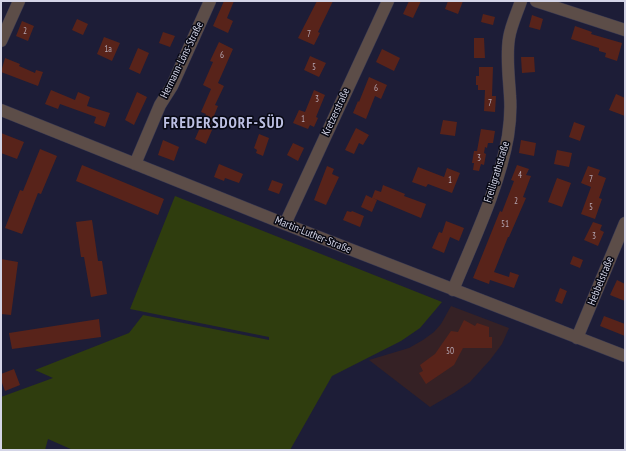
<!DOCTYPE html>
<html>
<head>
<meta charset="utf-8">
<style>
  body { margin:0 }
  #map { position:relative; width:626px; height:451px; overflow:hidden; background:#1d1d37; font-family:"PT Sans Narrow",sans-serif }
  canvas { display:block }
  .frame { position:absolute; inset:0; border:2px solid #d4d5e7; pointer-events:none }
</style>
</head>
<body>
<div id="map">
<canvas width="626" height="451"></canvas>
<div class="frame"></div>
</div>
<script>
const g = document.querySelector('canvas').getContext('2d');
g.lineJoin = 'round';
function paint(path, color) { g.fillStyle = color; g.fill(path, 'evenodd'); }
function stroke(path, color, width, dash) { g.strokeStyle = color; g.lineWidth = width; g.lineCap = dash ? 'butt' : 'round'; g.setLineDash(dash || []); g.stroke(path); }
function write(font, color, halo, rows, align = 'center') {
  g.font = font + ' "PT Sans Narrow",sans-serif'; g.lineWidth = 3; g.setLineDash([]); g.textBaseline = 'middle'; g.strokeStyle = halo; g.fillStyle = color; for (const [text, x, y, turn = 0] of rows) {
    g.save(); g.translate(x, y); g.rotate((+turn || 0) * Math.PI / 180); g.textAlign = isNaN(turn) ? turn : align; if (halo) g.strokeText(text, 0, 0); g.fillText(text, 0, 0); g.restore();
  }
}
paint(new Path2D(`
  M451,306L509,328L502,344L490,360L470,382L454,393L430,407L369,360L409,348L423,340L434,332L441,324Z`), '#352125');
paint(new Path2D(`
  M175,196L442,302L420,328L401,341L332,376L290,450H73L48,439L45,450H1V397L53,378L35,370L129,333L143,315L269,340V337L130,309Z`), '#2f3d0e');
paint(new Path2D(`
  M224,1H234L227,18L233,21L228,33L213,26Z
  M317,1H333L318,32L320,33L314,45L298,38Z
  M409,1H421L413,18L403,14Z
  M448,1H463L458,14L445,9Z
  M483,14L495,17L493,25L481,22Z
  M532,15L543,19L540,30L529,27Z
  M77,19L88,24L83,35L72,30Z
  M22,21L34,26L28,41L16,36Z
  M575,26L592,32L591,34L622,43L617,61L605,57L606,53L599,51V48L571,39Z
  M163,32L175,36L170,47L159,43Z
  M104,37L120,43L112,61L97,54Z
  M474,38H484L485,58H474Z
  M219,42L233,49L218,83L224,86L215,105L218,106L209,128L212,130L206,144L195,139L206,114L201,112L211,89L203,85L213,62L210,61Z
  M138,48L149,53L140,74L129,69Z
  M382,49L400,58L394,71L376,62Z
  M310,56L326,63L319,77L304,70Z
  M521,57H534L535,72L522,73Z
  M5,58L20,64L19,66L35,73L36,70L43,72L38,86L1,72Z
  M479,67H493L492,96H496L495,112L484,111L485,90H478V85H476V76H479Z
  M369,77L387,85L381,99L375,96L366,119L353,113L358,101L359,102Z
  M51,90L75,100L78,92L90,97L87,106L110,113L105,127L94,123L96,117L60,104L58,109L45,104Z
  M314,90L325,95L316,117L318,118L314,127L310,125L308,129L293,123L299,110L305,112Z
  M137,92L147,97L134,125L125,120Z
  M616,94L625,98V116L609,110Z
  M443,120L457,122L455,136L440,134Z
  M574,122L585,126L580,141L569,137Z
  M356,128L369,135L363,145L359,143L354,154L345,150Z
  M481,129L495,131L493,143H488L487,148L485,147L484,153L486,154L484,165L481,164L479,171L473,170L474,163H472L474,151H477Z
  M1,133L24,142L17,159L1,153Z
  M259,134L269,138L263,156L256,153L257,150L254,148Z
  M163,140L179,147L174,161L158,155Z
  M521,140L536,143L534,156L519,153Z
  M293,143L304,148L298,161L287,155Z
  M40,149L57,156L41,194L38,193L22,234L5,228L20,190L23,191Z
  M557,150L572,153L569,167L554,164Z
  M219,164L243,174L239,183L225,178L224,181L214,177Z
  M82,165L164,199L158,215L76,181Z
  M517,165L529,169L526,175L531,176L523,197L526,198L509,237H508L494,272L509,277L510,272L519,275L514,288L490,280L489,284L473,278L500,211L502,212L514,181L511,180Z
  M327,166L334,169L332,174L339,177L326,205L314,200Z
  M588,166L600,170L598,175L606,178L599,198L602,199L595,219L581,214L591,187L581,183Z
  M418,167L444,177L447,168L460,173L452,193L428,184L426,187L412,182Z
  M557,178L571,183L562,207L548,202Z
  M272,180L283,184L279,194L268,190Z
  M383,185L405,194L404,196L426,204L421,218L373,198L377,200L372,212L361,207L366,195L372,198L375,190L381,192Z
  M347,211L351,212L352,211L364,216L360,227L343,220Z
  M92,220L98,261H102L107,294L91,297L84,257H81L76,222Z
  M446,221L464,228L459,241L450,237L444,253L432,248L439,232L442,233Z
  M593,222L602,225L600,230L604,232L598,246L584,240Z
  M573,256L583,260L580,268L570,264Z
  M1,259L18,262L11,315L1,314Z
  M617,280L625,284V301L610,295Z
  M560,288L567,291L562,304L555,301Z
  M604,316L625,324V336L600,326Z
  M99,319L101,337L12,349L9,333Z
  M464,320L475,326L477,323L489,327V337H492V348H463L454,365L426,384L419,373L423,371L420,365L435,354L451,331L458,332Z
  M14,369L20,385L5,391L1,380V374Z`), '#58231a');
const minor = new Path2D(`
  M536,1L625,30
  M1,41L19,1
  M1,110L285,224L625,356
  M135,164L160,105L172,86L210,1
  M285,224L388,1
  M453,290C473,241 499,188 508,136C510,123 511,109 510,96C509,77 506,57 509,38C511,25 517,13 521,1
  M577,338L625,223`);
stroke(minor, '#373750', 13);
stroke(minor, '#5c4d48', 12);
write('9px', '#b5a8b4', null, [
  ["2",25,31],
  ["7",309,34],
  ["1a",108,49],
  ["6",222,55],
  ["5",314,67],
  ["6",376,88],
  ["3",317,99],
  ["7",490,103],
  ["1",303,119],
  ["3",479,158],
  ["4",520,175],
  ["7",591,179],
  ["1",450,180],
  ["2",516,201],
  ["5",591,207],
  ["51",505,224],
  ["3",594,236],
  ["50",450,351]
]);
write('11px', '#d4d5e7', '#080914', [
  ["Hermann-Löns-Straße",182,60,-64],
  ["Kretzerstraße",336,112,-65],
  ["Freiligrathstraße",497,172,-73],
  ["Martin-Luther-Straße",313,235,22],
  ["Hebbelstraße",601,281,-68]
]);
g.letterSpacing = '1px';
write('bold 15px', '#bdc0e3', '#080914', [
  ["FREDERSDORF-SÜD",224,124]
]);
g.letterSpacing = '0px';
</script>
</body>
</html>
